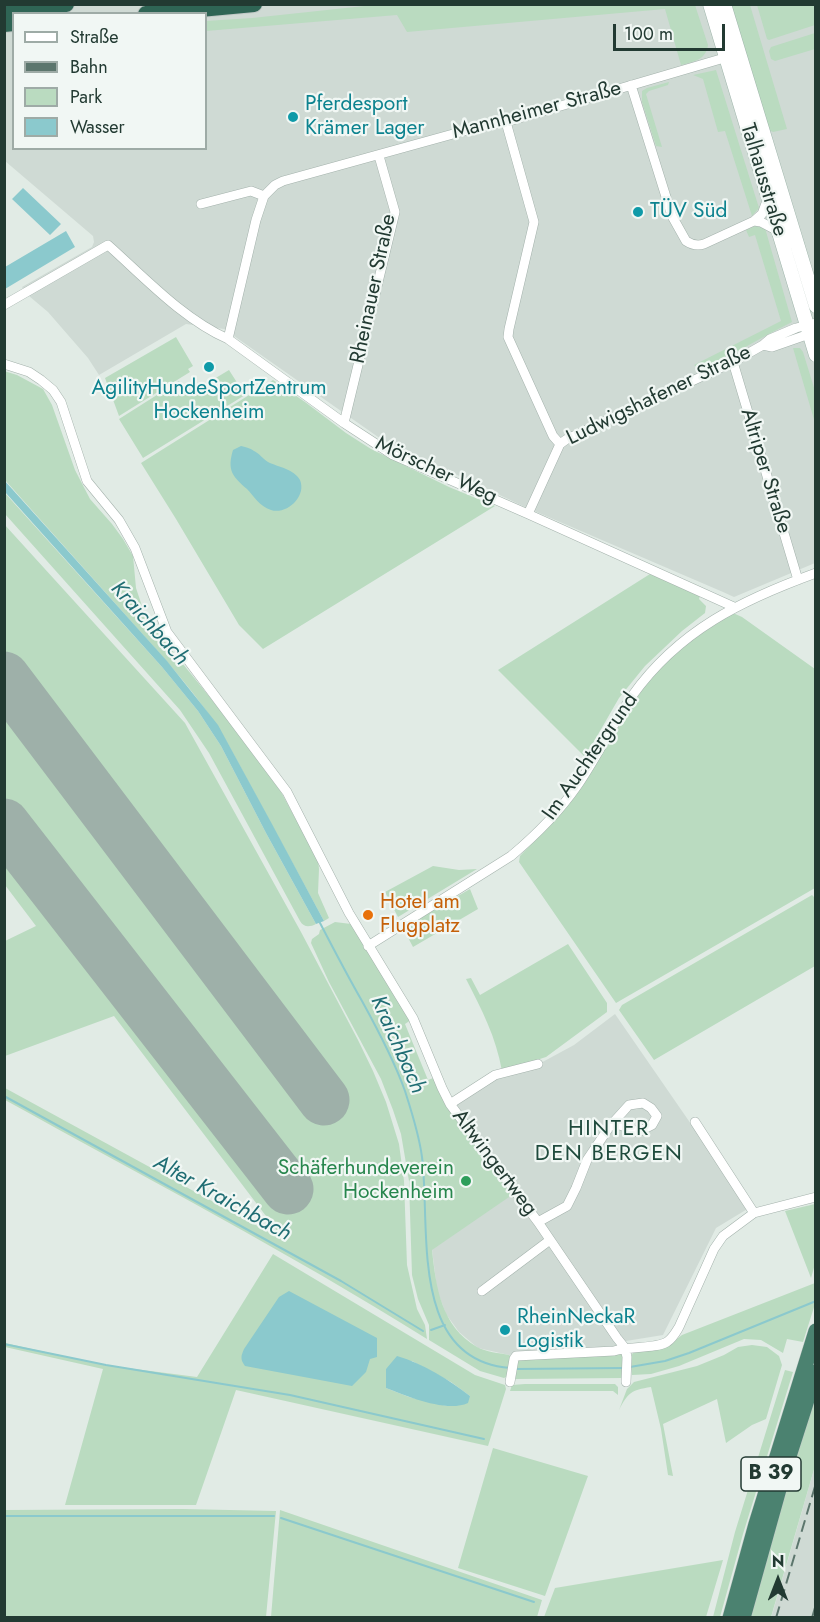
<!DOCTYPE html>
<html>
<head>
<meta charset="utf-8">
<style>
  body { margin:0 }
  #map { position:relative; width:820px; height:1622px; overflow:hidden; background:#e1ebe5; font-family:Jost,sans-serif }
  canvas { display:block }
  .frame { position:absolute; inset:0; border:6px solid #223a32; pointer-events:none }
  .legend { position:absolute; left:12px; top:12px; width:195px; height:138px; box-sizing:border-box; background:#f1f7f4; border:2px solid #9eaba6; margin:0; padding:8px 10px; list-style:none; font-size:18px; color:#223a32 }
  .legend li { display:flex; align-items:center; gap:12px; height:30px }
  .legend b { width:30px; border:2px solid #9eaba6 }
  .north { position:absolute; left:748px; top:1550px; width:60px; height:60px; -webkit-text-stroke:4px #f1f7f4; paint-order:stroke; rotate:0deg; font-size:16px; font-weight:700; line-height:24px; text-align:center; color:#223a32 }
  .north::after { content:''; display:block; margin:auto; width:21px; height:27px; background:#223a32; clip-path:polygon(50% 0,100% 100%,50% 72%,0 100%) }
  .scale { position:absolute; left:613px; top:24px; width:112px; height:27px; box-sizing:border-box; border:3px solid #223a32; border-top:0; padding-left:8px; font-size:18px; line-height:21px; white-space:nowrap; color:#223a32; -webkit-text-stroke:4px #f1f7f4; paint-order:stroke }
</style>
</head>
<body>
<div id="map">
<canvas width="820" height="1622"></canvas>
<div class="frame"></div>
<ul class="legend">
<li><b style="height:8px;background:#fff"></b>Straße</li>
<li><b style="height:8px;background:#5c766d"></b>Bahn</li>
<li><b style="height:16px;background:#badbc0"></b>Park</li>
<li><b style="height:16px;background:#8bc9cd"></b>Wasser</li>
</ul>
<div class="north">N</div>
<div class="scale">100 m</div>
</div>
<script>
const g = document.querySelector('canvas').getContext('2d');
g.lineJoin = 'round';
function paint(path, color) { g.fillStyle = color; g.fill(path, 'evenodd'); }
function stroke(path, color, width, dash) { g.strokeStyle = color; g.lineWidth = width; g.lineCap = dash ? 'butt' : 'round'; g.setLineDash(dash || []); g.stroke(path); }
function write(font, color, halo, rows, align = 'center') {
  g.font = font + ' Jost,sans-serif'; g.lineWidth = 4.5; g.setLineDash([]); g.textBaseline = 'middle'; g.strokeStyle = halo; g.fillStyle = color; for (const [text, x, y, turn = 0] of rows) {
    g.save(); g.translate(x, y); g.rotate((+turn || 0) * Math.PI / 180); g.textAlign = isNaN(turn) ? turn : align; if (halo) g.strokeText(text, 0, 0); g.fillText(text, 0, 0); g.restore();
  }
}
paint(new Path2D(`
  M5,5H815V563L734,597L723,592L525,507L381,439L224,329L186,324L99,375L88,358L48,312L29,296L22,287L92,247L94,242L93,236L5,161ZM14,14H206V148H14Z
  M615,1014L749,1208L716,1228L663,1335L626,1341H616L617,1347L537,1353L509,1355L478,1348L459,1332L446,1314L437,1290L432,1249L515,1192L453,1103L507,1073L537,1065L574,1045Z
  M815,1466V1617L771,1618L796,1532Z`), '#cfdad4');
paint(new Path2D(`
  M695,5L708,45C706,60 693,62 681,65L665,9L407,32L397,15L206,31V21L252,18L383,4Z
  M730,5H750L787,129L773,132L769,130Z
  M757,5H815V25L769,40L767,39Z
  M815,33V49L775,61L771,59L769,51L771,47Z
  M716,70L759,208L752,216L725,131L718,132L703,79L693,75Z
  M669,82L668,85L649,91L646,94L662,147L656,146L642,102V91L647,88Z
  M755,226L765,228L792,322C762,337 734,354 704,369H699L694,365L781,321L755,235L749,237L746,230Z
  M176,337L193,366L188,369L190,372L119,416L105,378Z
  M793,348H800L803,352L815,391V423Z
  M229,370L245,395L143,458L119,419L179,381L189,394Z
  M4,371L17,375L43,389L52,405L75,470L90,499L112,524L123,539L133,556L136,588L144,612L153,627L238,732L281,792L318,860L319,869L318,893L329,918L324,921L228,744C201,698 165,659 129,619C88,573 46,526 5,480Z
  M273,380L305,402L346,433L371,449L449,487L495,506L263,649L239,625L176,519L141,463Z
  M4,492L162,667L198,711L221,746L266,833L316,924C310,927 304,928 300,921L209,753L180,710L5,514Z
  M4,524L185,723L301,932L358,1040L373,1071L386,1102L399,1144L404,1181L407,1265L417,1309L425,1325L427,1339C290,1253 146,1178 5,1100V1088L285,1241L114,1016L5,1056V941L36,926L5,885Z
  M650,574L700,596L699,599L706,606L705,613L682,631L645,666L619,698L585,757L498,670Z
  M733,613L742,617L815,669V888L616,1003L519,862L520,856L562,812L618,723L651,678L668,660L693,639Z
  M433,866L459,870L477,869L398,917L385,892Z
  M470,889L478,909L413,947L403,928Z
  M812,895L816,899L815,966L654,1060L619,1010L622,1005Z
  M335,922L351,924L411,1020L405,1024L428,1080L436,1077L484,1158L512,1195L432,1250C436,1287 441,1326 477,1347C486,1352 499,1353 509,1355L512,1357L508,1376L504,1378L480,1371L429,1340V1325L418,1299L412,1275L409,1181L401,1134L393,1110L381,1079L329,982L311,943L312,939L319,934L320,930Z
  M568,944L607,1003V1012L546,1057L502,1071C496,1037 482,1010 466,979L471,978L480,995Z
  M815,1204V1264L811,1278L785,1211Z
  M273,1254L475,1375L505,1385L506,1389L488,1446L236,1390L196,1505H65L103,1369L5,1347V1343L104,1365L197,1377ZM412,1361L451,1382L470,1396L447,1406L409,1397L386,1388V1369Z
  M815,1283V1304L803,1342L787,1339L783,1353L761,1340L744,1339L679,1366L651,1374L632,1375L631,1356L635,1350L669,1345L682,1335Z
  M752,1345L767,1347L779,1356L782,1365L766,1419L752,1425L726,1443L717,1399L663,1424L673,1476L668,1475L661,1429L651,1387C631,1390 628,1393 619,1410L627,1389L634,1382L697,1366L724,1355L738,1347Z
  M621,1354L623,1357V1376L622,1378L515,1379L516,1360Z
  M785,1370L793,1372L743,1534L720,1617H713L735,1532Z
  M525,1384H615L618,1387V1395L613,1391H510L512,1385Z
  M815,1395V1466L771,1617L750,1618L778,1517Z
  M493,1448L588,1476L545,1596L458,1568Z
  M183,1509L276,1511L266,1617H5V1510Z
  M280,1510L542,1600L537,1617H271Z
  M723,1560L706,1617H544L555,1588Z`), '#badbc0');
paint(new Path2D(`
  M23,188L61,224L50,235L12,199Z
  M66,231L75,247L5,289V267Z
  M241,446C245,447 250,448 254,451C259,453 263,459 268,462C278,467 294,469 300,480C307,497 286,515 271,510C259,506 254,496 247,489C232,476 227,470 233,450Z
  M4,480L167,661L218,725L272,824L324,921L316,924L266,833L221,746L198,711L162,667L5,492Z
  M289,1291L377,1338V1357L370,1359L366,1372L352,1386L245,1366C240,1359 241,1356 244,1349L279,1297Z
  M397,1356C424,1364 448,1379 470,1396L468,1403C446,1413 407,1396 386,1388V1369Z`), '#8bc9cd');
stroke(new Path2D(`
  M319,921C333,948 347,975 362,1001C378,1030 394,1060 405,1091C412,1113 419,1134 422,1157C431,1227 408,1360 510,1368
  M4,1096L341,1281L423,1331
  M431,1330L445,1325
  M4,1344L106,1365L290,1395L484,1439
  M630,1367L665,1361L689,1353L816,1301
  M516,1369L624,1368
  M4,1516H274
  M281,1518L534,1602`), '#8bc9cd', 2);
stroke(new Path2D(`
  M4,677L324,1100
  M4,824L288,1189`), '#9eb0a9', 51);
const minor = new Path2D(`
  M631,85L672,216L686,241C692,245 698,246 704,244L754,221L762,214L768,198
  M506,122L534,222L509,329L508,337L553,436L560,444
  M201,204L251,191L264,196L275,185L283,181L482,126L506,122L731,56
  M754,221L761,222L778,231
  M4,305L108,245C145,278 183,319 228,339L344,423L393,455L528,514L734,607
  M228,339L256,220L264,196
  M763,345L772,347L815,332
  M733,362L798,580
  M4,364L29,372L41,380L53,390L61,402L87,481L119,520L135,548L167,632L287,792L349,913L413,1018L442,1088L450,1104L538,1222L617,1338L625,1348
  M344,423L395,212L379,156
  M528,514L560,444L567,439L733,362L763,345L770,339L796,328L816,323
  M368,946L511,856C536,835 559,812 577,786C597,757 612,725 632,696C679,630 742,600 816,573
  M450,1104L495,1075L538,1064
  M695,1122L754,1213
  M538,1222L567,1206L576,1188L587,1160L610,1126L629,1105L643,1103L651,1108L657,1116L652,1125L638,1132L620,1125L610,1126
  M482,1291L550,1240
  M625,1348L627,1357L626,1382
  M510,1382L514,1359L516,1356L614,1351C630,1346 655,1349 667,1342C673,1338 676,1332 679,1327L714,1249L723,1236L754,1213L816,1197`);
const secondary = new Path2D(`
  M710,4L816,355
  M724,4L816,306`);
const trunk = new Path2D(`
  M730,1618L756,1524L816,1331
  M743,1618L783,1475L816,1372`);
const motorway = new Path2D(`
  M4,9L66,4
  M146,14L254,4
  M4,24L14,23`);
stroke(minor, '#a4b2ac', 10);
stroke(secondary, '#a0b6ac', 15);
stroke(trunk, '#c1c8c6', 16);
stroke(motorway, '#c1c8c6', 18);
stroke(minor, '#fff', 9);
stroke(secondary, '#fff', 14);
stroke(trunk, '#4b8270', 15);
stroke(motorway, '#2f6555', 16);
stroke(new Path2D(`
  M776,1618L816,1483
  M812,1618L816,1604`), '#5c766d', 2, [12, 6]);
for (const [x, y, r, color] of [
  [293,117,6,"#0f9aa8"],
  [638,212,6,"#0f9aa8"],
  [209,367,6,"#0f9aa8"],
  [368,915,6,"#e8710a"],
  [466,1181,6,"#2e9e5b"],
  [505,1330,6,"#0f9aa8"]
]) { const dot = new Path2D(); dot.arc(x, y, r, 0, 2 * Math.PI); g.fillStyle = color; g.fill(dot); stroke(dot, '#f1f7f4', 2); }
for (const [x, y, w] of [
  [771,1474,60]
]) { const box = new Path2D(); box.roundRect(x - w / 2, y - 17, w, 34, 4.5); g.fillStyle = '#f1f7f4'; g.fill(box); stroke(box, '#223a32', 1.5); }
write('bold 20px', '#223a32', null, [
  ["B 39",771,1474]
]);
write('21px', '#0d838f', '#f1f7f4', [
  ["Pferdesport",305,105],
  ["Krämer Lager",305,129],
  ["TÜV Süd",650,212],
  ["AgilityHundeSportZentrum",209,389,"center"],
  ["Hockenheim",209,413,"center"],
  ["RheinNeckaR",517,1318],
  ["Logistik",517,1342]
], 'left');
write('21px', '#223a32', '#f1f7f4', [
  ["Mannheimer Straße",537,111,-15],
  ["Talhausstraße",763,180,73],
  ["Rheinauer Straße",374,289,-78],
  ["Ludwigshafener Straße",659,396,-26],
  ["Mörscher Weg",436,471,25],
  ["Altriper Straße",765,471,73],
  ["Im Auchtergrund",591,757,-55],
  ["Altwingertweg",494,1163,53]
]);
write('21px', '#c56008', '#f1f7f4', [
  ["Hotel am",380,903],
  ["Flugplatz",380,927]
], 'left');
write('21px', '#27864d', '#f1f7f4', [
  ["Schäferhundeverein",454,1169],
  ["Hockenheim",454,1193]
], 'right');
write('italic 22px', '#1f6d73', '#f1f7f4', [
  ["Kraichbach",149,624,48],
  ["Kraichbach",397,1045,66],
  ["Alter Kraichbach",222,1199,29]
]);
g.letterSpacing = '1.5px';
write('22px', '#1f4b3d', '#f1f7f4', [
  ["HINTER",609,1130],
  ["DEN BERGEN",609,1155]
]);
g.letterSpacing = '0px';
</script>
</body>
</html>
